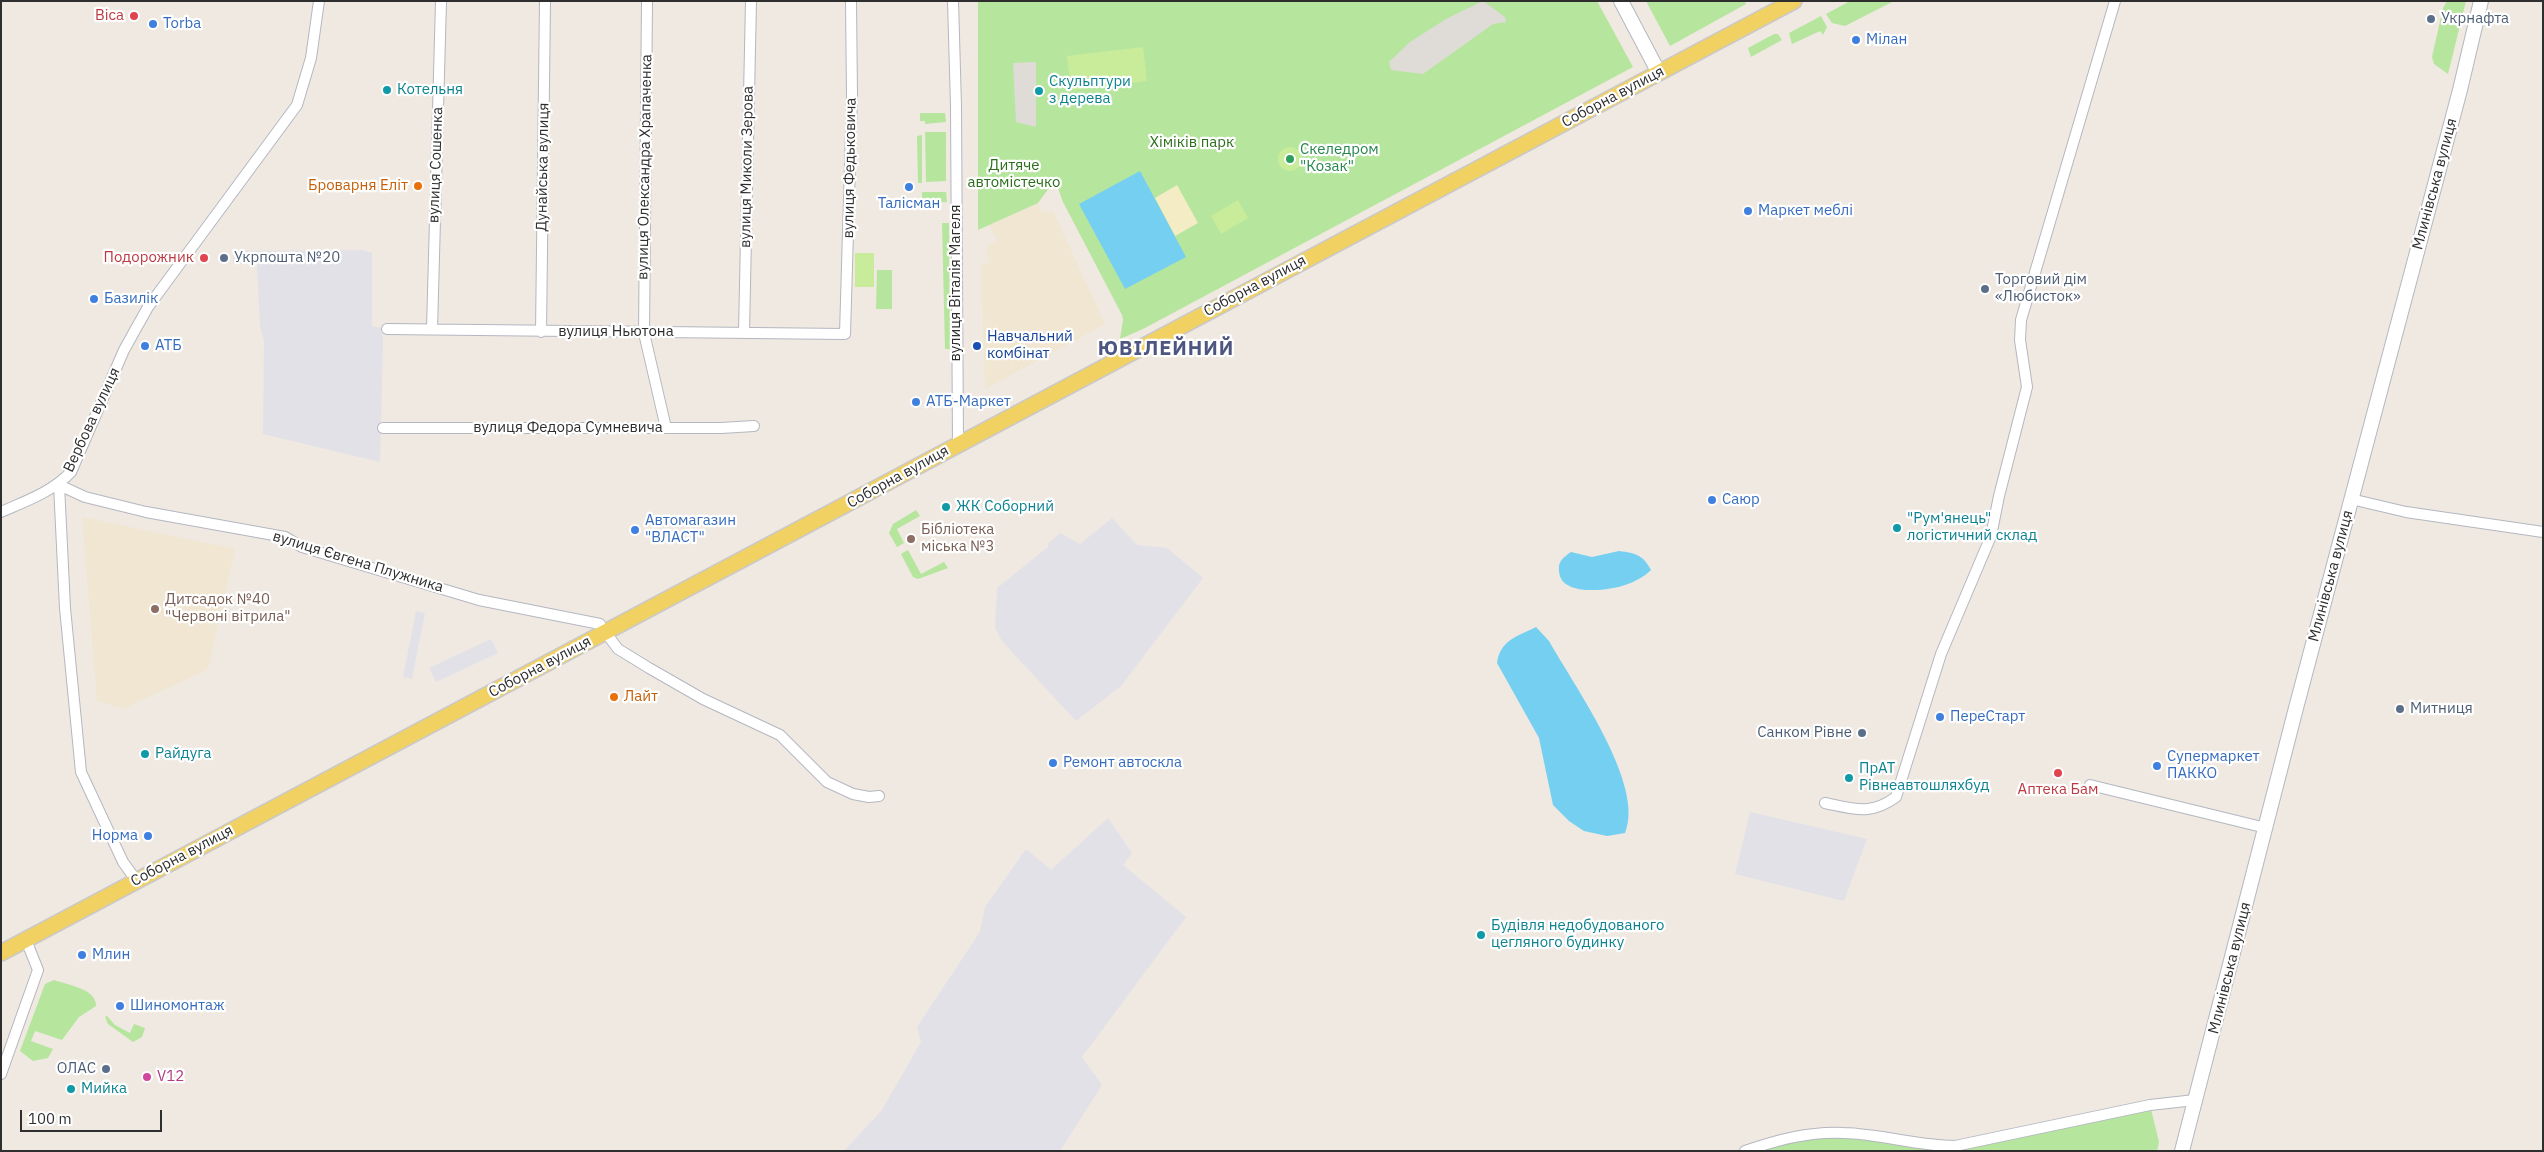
<!DOCTYPE html>
<html>
<head>
<meta charset="utf-8">
<style>
  body { margin:0 }
  #map { position:relative; width:2544px; height:1152px; overflow:hidden; background:#efe9e1; font-family:"IBM Plex Sans",sans-serif }
  canvas { display:block }
  .frame { position:absolute; inset:0; border:2px solid #2e2e2e; pointer-events:none }
  .scale { position:absolute; left:20px; top:1110px; width:142px; height:22px; box-sizing:border-box; border:2px solid #2e2e2e; border-top:0; padding-left:6px; font-size:15px; line-height:18px; white-space:nowrap; color:#2e2e2e; -webkit-text-stroke:4px #fff; paint-order:stroke }
</style>
</head>
<body>
<div id="map">
<canvas width="2544" height="1152"></canvas>
<div class="frame"></div>
<div class="scale">100 m</div>
</div>
<script>
const g = document.querySelector('canvas').getContext('2d');
g.lineJoin = 'round';
function paint(path, color) { g.fillStyle = color; g.fill(path, 'evenodd'); }
function stroke(path, color, width, dash) { g.strokeStyle = color; g.lineWidth = width; g.lineCap = dash ? 'butt' : 'round'; g.setLineDash(dash || []); g.stroke(path); }
function write(font, color, halo, rows, align = 'center') {
  g.font = font + ' "IBM Plex Sans",sans-serif'; g.lineWidth = 4.5; g.setLineDash([]); g.textBaseline = 'middle'; g.strokeStyle = halo; g.fillStyle = color; for (const [text, x, y, turn = 0] of rows) {
    g.save(); g.translate(x, y); g.rotate((+turn || 0) * Math.PI / 180); g.textAlign = isNaN(turn) ? turn : align; if (halo) g.strokeText(text, 0, 0); g.fillText(text, 0, 0); g.restore();
  }
}
paint(new Path2D(`
  M363,250L372,253V326L381,328L383,340L380,462L263,434L264,340L260,327L257,264H233V251Z
  M1112,518L1137,545L1167,548L1203,578L1121,686L1076,721L1002,641L995,628L997,588L1049,546L1048,544L1060,533L1080,544Z
  M416,611L425,613L412,679L403,677Z
  M491,639L498,653L436,682L429,668Z
  M1750,812L1867,839L1844,901L1735,874Z
  M1108,818L1132,853L1123,865L1186,917L1082,1057L1102,1085L1060,1151H844L882,1110L921,1042L917,1027L980,932L985,907L1026,849L1051,870Z`), '#e3e1e8');
paint(new Path2D(`
  M1038,203L1041,212L1053,211L1105,324L985,389L981,265L990,262L986,252L989,250L987,246L997,241L989,225Z
  M82,517L235,549L208,669L123,709L97,701Z`), '#f0e6d1');
paint(new Path2D(`
  M978,1H1597L1633,67L1143,329L1120,339L1123,320L1122,315L1063,202L1055,180L1038,203L978,230Z
  M1646,1H1745L1746,4L1670,46Z
  M1850,1H1894L1845,26L1832,23L1826,14Z
  M2447,1H2466L2448,74L2434,64L2432,57L2443,8Z
  M1821,16L1827,27L1823,35L1820,31L1792,44L1789,33Z
  M1774,34H1778L1782,40L1751,57L1748,48Z
  M920,113H945L946,122L925,124V121H920Z
  M925,132H946V181L926,182Z
  M922,135V183H918L917,136Z
  M922,192H946L947,202L922,203Z
  M942,223H949L950,349H945Z
  M877,270H892V309H876Z
  M916,510L920,516L897,529L904,543L897,547L889,533L893,524Z
  M908,550L921,574L944,562L948,568L918,579L913,577L901,554Z
  M54,980C68,985 97,989 96,1006L79,1017L62,1040L35,1031L31,1041L53,1049L48,1058L33,1061L20,1051L45,984Z
  M107,1016L115,1025L130,1033L134,1024L145,1028L142,1037L133,1042L108,1024L105,1017Z
  M2150,1105L2159,1142L2157,1151H1745L1844,1133L1931,1146Z`), '#b6e59e');
paint(new Path2D(`
  M1177,185L1198,223L1175,236L1155,198Z`), '#f3ecc5');
paint(new Path2D(`
  M1143,47L1147,81L1071,90L1067,56Z
  M1278 159a12 12 0 1 1 24 0a12 12 0 1 1-24 0Z
  M1238,200L1248,218L1221,234L1211,216Z
  M855,253H874V287H855Z`), '#c9ec9a');
paint(new Path2D(`
  M1483,1L1505,17L1506,22L1493,24L1423,74L1391,70L1389,62L1410,42L1446,19Z
  M1036,62V127L1016,122L1013,63Z`), '#dfdcd8');
paint(new Path2D(`
  M1140,171L1186,257L1125,289L1079,204Z
  M1619,551C1636,553 1643,555 1651,570C1644,577 1634,582 1625,585C1607,591 1559,597 1559,570C1558,561 1564,557 1571,552L1592,557Z
  M1536,627L1549,641C1573,684 1646,785 1625,833L1607,836L1584,831L1569,821L1553,805L1539,738L1497,663C1500,640 1518,636 1536,627Z`), '#75cff0');
const street = new Path2D(`
  M647,1L644,333L666,428
  M953,1L956,106L958,444
  M387,329L845,334L852,96L851,1
  M432,329L441,1
  M541,332L545,1
  M744,332L751,1
  M383,428H721L754,426
  M59,485L85,497L146,512L285,537L302,547L479,600L600,624
  M59,485L65,608L81,772L123,862L136,880
  M2351,499L2406,512L2543,532
  M1,512C26,501 52,492 71,472L124,350L148,307L297,105L311,58L319,1
  M606,633L618,649L649,668L703,699L780,735L827,782L853,794L869,797L879,796
  M2090,785L2266,828
  M1825,803C1854,809 1870,816 1896,797L1941,654L1991,536L1999,496L2027,387L2020,340L2021,320L2115,1
  M1,1074L38,970L26,940
  M1745,1151C1777,1140 1810,1131 1844,1133C1881,1134 1918,1146 1955,1146L2150,1105L2195,1100`);
const secondary = new Path2D(`
  M1621,1L1659,73
  M2182,1151L2296,708L2460,90L2481,1`);
const primary = new Path2D(`
  M1,953L1794,1`);
stroke(street, '#b4b7c1', 12);
stroke(secondary, '#b4b7c1', 16);
stroke(primary, '#c9c9c9', 18);
stroke(street, '#fff', 10);
stroke(secondary, '#fff', 14);
stroke(primary, '#f2d163', 15);
for (const [x, y, r, color] of [
  [134,16,5,"#e0444e"],
  [2431,19,5,"#5c6f8a"],
  [153,24,5,"#3f7fe0"],
  [1856,40,5,"#3f7fe0"],
  [387,90,5,"#0f9aa8"],
  [1039,91,5,"#0f9aa8"],
  [1290,159,5,"#2e9e5b"],
  [418,186,5,"#e8710a"],
  [909,187,5,"#3f7fe0"],
  [1748,211,5,"#3f7fe0"],
  [204,258,5,"#e0444e"],
  [224,258,5,"#5c6f8a"],
  [1985,289,5,"#5c6f8a"],
  [94,299,5,"#3f7fe0"],
  [145,346,5,"#3f7fe0"],
  [977,346,5,"#1a4fb4"],
  [916,402,5,"#3f7fe0"],
  [1712,500,5,"#3f7fe0"],
  [946,507,5,"#0f9aa8"],
  [1897,528,5,"#0f9aa8"],
  [635,530,5,"#3f7fe0"],
  [911,539,5,"#8d6e63"],
  [155,609,5,"#8d6e63"],
  [614,697,5,"#e8710a"],
  [2400,709,5,"#5c6f8a"],
  [1940,717,5,"#3f7fe0"],
  [1862,733,5,"#5c6f8a"],
  [145,754,5,"#0f9aa8"],
  [1053,763,5,"#3f7fe0"],
  [2157,766,5,"#3f7fe0"],
  [2058,773,5,"#e0444e"],
  [1849,778,5,"#0f9aa8"],
  [148,836,5,"#3f7fe0"],
  [1481,935,5,"#0f9aa8"],
  [82,955,5,"#3f7fe0"],
  [120,1006,5,"#3f7fe0"],
  [106,1069,5,"#5c6f8a"],
  [147,1077,5,"#d1479c"],
  [71,1089,5,"#0f9aa8"]
]) { const dot = new Path2D(); dot.arc(x, y, r, 0, 2 * Math.PI); g.fillStyle = color; g.fill(dot); stroke(dot, '#fff', 2); }
write('15px', '#be3a42', '#fff', [
  ["Віса",124,16],
  ["Подорожник",194,258],
  ["Аптека Бам",2058,790,"center"]
], 'right');
write('15px', '#4e5e75', '#fff', [
  ["Укрнафта",2441,19],
  ["Укрпошта №20",234,258],
  ["Торговий дім",1995,280],
  ["«Любисток»",1995,297],
  ["Митниця",2410,709],
  ["Санком Рівне",1852,733,"right"],
  ["ОЛАС",96,1069,"right"]
], 'left');
write('15px', '#366cbe', '#fff', [
  ["Torba",163,24],
  ["Мілан",1866,40],
  ["Талісман",909,204,"center"],
  ["Маркет меблі",1758,211],
  ["Базилік",104,299],
  ["АТБ",155,346],
  ["АТБ-Маркет",926,402],
  ["Саюр",1722,500],
  ["Автомагазин",645,521],
  ["\"ВЛАСТ\"",645,538],
  ["ПереСтарт",1950,717],
  ["Супермаркет",2167,757],
  ["ПАККО",2167,774],
  ["Ремонт автоскла",1063,763],
  ["Норма",138,836,"right"],
  ["Млин",92,955],
  ["Шиномонтаж",130,1006]
], 'left');
write('15px', '#0d838f', '#fff', [
  ["Скульптури",1049,82],
  ["з дерева",1049,99],
  ["Котельня",397,90],
  ["ЖК Соборний",956,507],
  ["\"Рум'янець\"",1907,519],
  ["логістичний склад",1907,536],
  ["Райдуга",155,754],
  ["ПрАТ",1859,769],
  ["Рівнеавтошляхбуд",1859,786],
  ["Будівля недобудованого",1491,926],
  ["цегляного будинку",1491,943],
  ["Мийка",81,1089]
], 'left');
write('15px', '#2e2e2e', '#fff', [
  ["Соборна вулиця",1613,97,-28],
  ["вулиця Сошенка",436,165,-88],
  ["Дунайська вулиця",543,167,-89],
  ["вулиця Олександра Храпаченка",645,167,-89],
  ["вулиця Миколи Зерова",747,167,-89],
  ["вулиця Федьковича",850,168,-89],
  ["Млинівська вулиця",2435,184,-75],
  ["вулиця Віталія Магеля",956,283,-90],
  ["Соборна вулиця",1255,286,-28],
  ["вулиця Ньютона",616,332],
  ["Вербова вулиця",92,420,-65],
  ["вулиця Федора Сумневича",568,428],
  ["Соборна вулиця",898,477,-29],
  ["вулиця Євгена Плужника",358,562,17],
  ["Млинівська вулиця",2331,576,-75],
  ["Соборна вулиця",540,667,-28],
  ["Соборна вулиця",182,856,-28],
  ["Млинівська вулиця",2230,968,-76]
]);
write('15px', '#2c6e1b', '#fff', [
  ["Хіміків парк",1192,143],
  ["Дитяче",1014,166],
  ["автомістечко",1014,183]
]);
write('15px', '#27864d', '#fff', [
  ["Скеледром",1300,150],
  ["\"Козак\"",1300,167]
], 'left');
write('15px', '#c56008', '#fff', [
  ["Броварня Еліт",408,186],
  ["Лайт",624,697,"left"]
], 'right');
write('15px', '#164399', '#fff', [
  ["Навчальний",987,337],
  ["комбінат",987,354]
], 'left');
write('15px', '#785e54', '#fff', [
  ["Бібліотека",921,530],
  ["міська №3",921,547],
  ["Дитсадок №40",165,600],
  ["\"Червоні вітрила\"",165,617]
], 'left');
write('15px', '#b23c85', '#fff', [
  ["V12",157,1077]
], 'left');
g.letterSpacing = '1px';
write('bold 20px', '#4d5680', '#fff', [
  ["ЮВІЛЕЙНИЙ",1166,349]
]);
g.letterSpacing = '0px';
</script>
</body>
</html>
